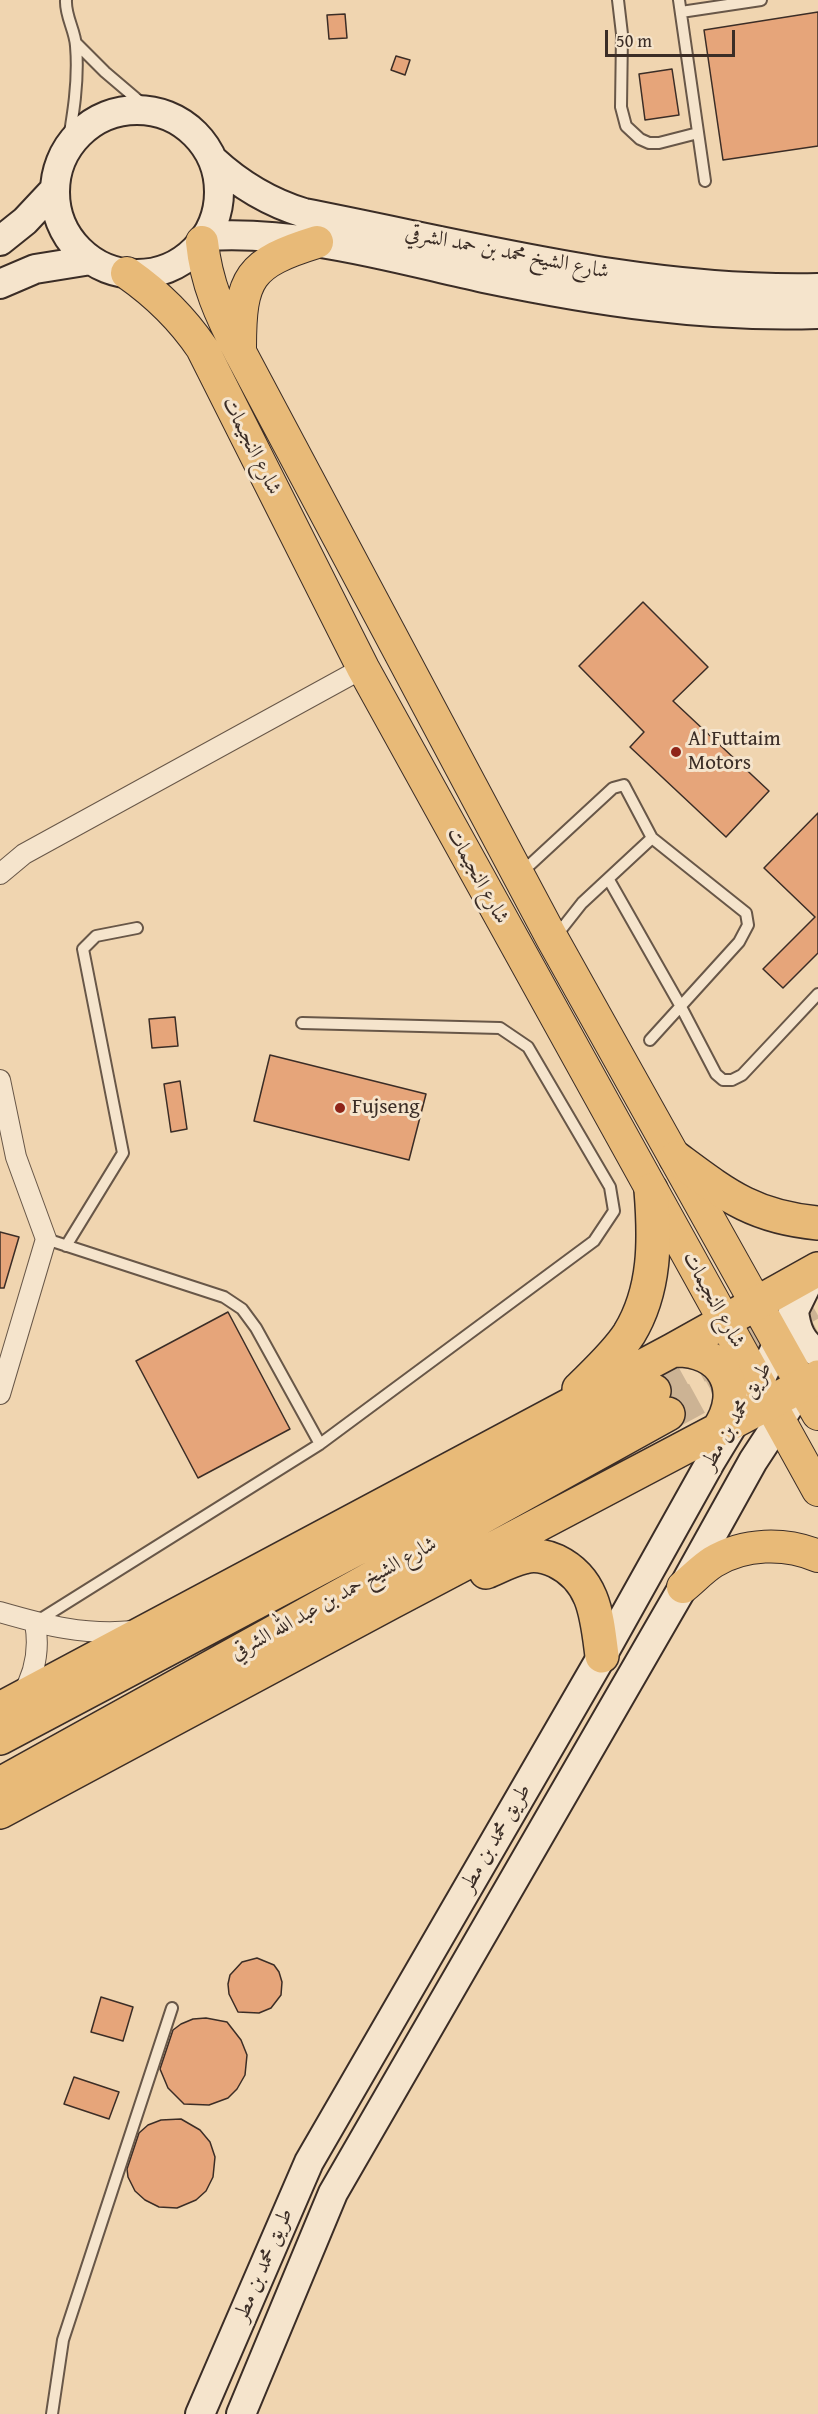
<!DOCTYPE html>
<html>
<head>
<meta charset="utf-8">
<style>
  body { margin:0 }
  #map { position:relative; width:818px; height:2414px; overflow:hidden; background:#f0d5b0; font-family:"Gentium Book Plus",serif }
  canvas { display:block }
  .scale { position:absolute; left:605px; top:30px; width:130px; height:27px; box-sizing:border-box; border:3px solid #3b2d26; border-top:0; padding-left:8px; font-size:18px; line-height:21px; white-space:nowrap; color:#3b2d26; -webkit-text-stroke:4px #f5e4cc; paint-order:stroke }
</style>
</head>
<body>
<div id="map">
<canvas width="818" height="2414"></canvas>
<div class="scale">50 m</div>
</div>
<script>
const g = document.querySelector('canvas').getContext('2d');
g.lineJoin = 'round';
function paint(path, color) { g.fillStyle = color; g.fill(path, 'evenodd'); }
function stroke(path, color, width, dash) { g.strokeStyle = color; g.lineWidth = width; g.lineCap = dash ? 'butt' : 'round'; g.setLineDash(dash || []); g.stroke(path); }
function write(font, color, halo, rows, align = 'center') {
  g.font = font + ' "Gentium Book Plus",Amiri,serif'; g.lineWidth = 6; g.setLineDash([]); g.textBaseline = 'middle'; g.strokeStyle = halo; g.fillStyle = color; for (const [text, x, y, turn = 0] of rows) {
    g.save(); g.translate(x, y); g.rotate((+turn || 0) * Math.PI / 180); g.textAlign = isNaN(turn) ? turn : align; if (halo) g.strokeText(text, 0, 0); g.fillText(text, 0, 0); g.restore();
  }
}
const building = new Path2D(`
  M818,12V146L723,160L704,30Z
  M345,14L347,38L329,39L327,15Z
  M396,56L410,60L405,75L391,70Z
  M672,69L679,115L645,120L639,74Z
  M643,602L708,667L673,701L769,791L726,837L630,747L644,732L579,666Z
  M818,813V953L783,988L763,969L815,917L764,868Z
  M175,1017L178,1046L152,1048L149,1019Z
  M270,1055L426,1094L409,1160L254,1121Z
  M180,1081L187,1129L171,1132L164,1084Z
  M0,1232L19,1237L4,1288H0Z
  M228,1312L290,1429L198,1478L136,1361Z
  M257,1958L274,1965L279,1972L282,1982L281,1995L271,2008L259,2013L238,2012L229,1994L228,1984L230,1975L242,1962Z
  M101,1997L133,2007L123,2041L91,2032Z
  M206,2018L227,2022L241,2040L247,2055L245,2075L237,2089L228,2098L209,2105L184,2104L168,2088L160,2069L173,2030L181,2024L193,2019Z
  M74,2077L119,2092L109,2119L64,2104Z
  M181,2119L200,2130L210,2142L215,2157L213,2177L206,2191L196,2200L177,2208L159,2207L145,2200L135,2191L128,2177L127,2169L139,2133L148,2125L161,2120Z`);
paint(building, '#e6a57a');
stroke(building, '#3b2d26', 1.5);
stroke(new Path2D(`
  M654,1391L818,1300
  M668,1414L818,1332`), '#ccb394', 33, [33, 16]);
const lane = new Path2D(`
  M66,0C65,16 75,30 76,46C79,81 73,116 67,150
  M618,0L622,34L621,107L626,126L640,139L649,143H659L698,133
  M679,0L705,181
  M681,12L761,0
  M76,43L105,72L152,112
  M521,873L613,788L624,785L652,838L746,913L748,925L739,942L650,1040
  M609,880L680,1005L716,1074L723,1080H732L742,1075L818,994
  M556,936L582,903L652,838
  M46,1239L224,1297L242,1309L256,1328L320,1444
  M66,1246L123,1153L83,949L96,936L137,928
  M36,1622L320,1444L594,1241L614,1211L610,1187L528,1047L500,1028L302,1023
  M52,2414L63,2340L172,2008`);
const street = new Path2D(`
  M0,874L24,854L363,668
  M0,1080L16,1157L46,1239L0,1394
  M0,1612C45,1625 85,1636 133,1631
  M21,1697C35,1674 40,1650 35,1623`);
const secondary = new Path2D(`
  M55 192a82 82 0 1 1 164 0a82 82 0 1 1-164 0Z
  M213,160C240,185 268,202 304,213C474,246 643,292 818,288
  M206,236C300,230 393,258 484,278C595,301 705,318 818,314
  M0,241L25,221L55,189
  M0,284L35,269L91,260
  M794,1311C796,1329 801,1343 818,1353
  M200,2414L309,2162L602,1656L711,1461L759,1382L813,1272
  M241,2414L333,2193L683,1587L753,1461L791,1403`);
const primary = new Path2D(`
  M202,242C206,283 221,316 240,352L553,940L818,1414
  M127,273C157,294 181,317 202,348L363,668L818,1490
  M240,348C240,277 249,263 317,242
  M683,1587C693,1579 702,1569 713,1562C744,1543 785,1542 818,1556`);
const highway = new Path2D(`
  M676,1158C726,1195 753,1217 818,1223
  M673,1350C723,1348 746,1389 718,1430
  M579,1389C596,1372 616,1354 629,1334C656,1290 655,1239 651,1190
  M486,1572C498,1567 511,1560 524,1557C534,1554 547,1557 556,1561C595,1580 597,1617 602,1656
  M0,1709L673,1350L818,1269
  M0,1738L654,1391
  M0,1784L668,1414
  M0,1812L390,1603L818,1377`);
stroke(lane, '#685748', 14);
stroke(street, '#685748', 22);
stroke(secondary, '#3b2d26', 32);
stroke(primary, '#3b2d26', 34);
stroke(highway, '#3b2d26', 36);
stroke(lane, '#f5e4cc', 10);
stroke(street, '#f5e4cc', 20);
stroke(secondary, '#f5e4cc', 28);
stroke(primary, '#e8ba78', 32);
stroke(highway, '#e8ba78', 33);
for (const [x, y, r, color] of [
  [676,752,6,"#8f2418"],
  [340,1108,6,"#8f2418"]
]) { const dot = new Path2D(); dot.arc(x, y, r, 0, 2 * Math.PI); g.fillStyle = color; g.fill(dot); stroke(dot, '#f5e4cc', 2); }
write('21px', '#3b2d26', '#f5e4cc', [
  ["شارع الشيخ محمد بن حمد الشرقي",507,253,11],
  ["شارع النجيمات",251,446,63],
  ["شارع النجيمات",477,876,61],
  ["شارع النجيمات",713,1300,61],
  ["طريق محمد بن مطر",737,1416,-60],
  ["شارع الشيخ حمد بن عبد الله الشرقي",334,1599,-29],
  ["طريق محمد بن مطر",496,1838,-60],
  ["طريق محمد بن مطر",264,2265,-67]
]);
write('21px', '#3b2d26', '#f5e4cc', [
  ["Al Futtaim",688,740],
  ["Motors",688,764],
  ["Fujseng",352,1108]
], 'left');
</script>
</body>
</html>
